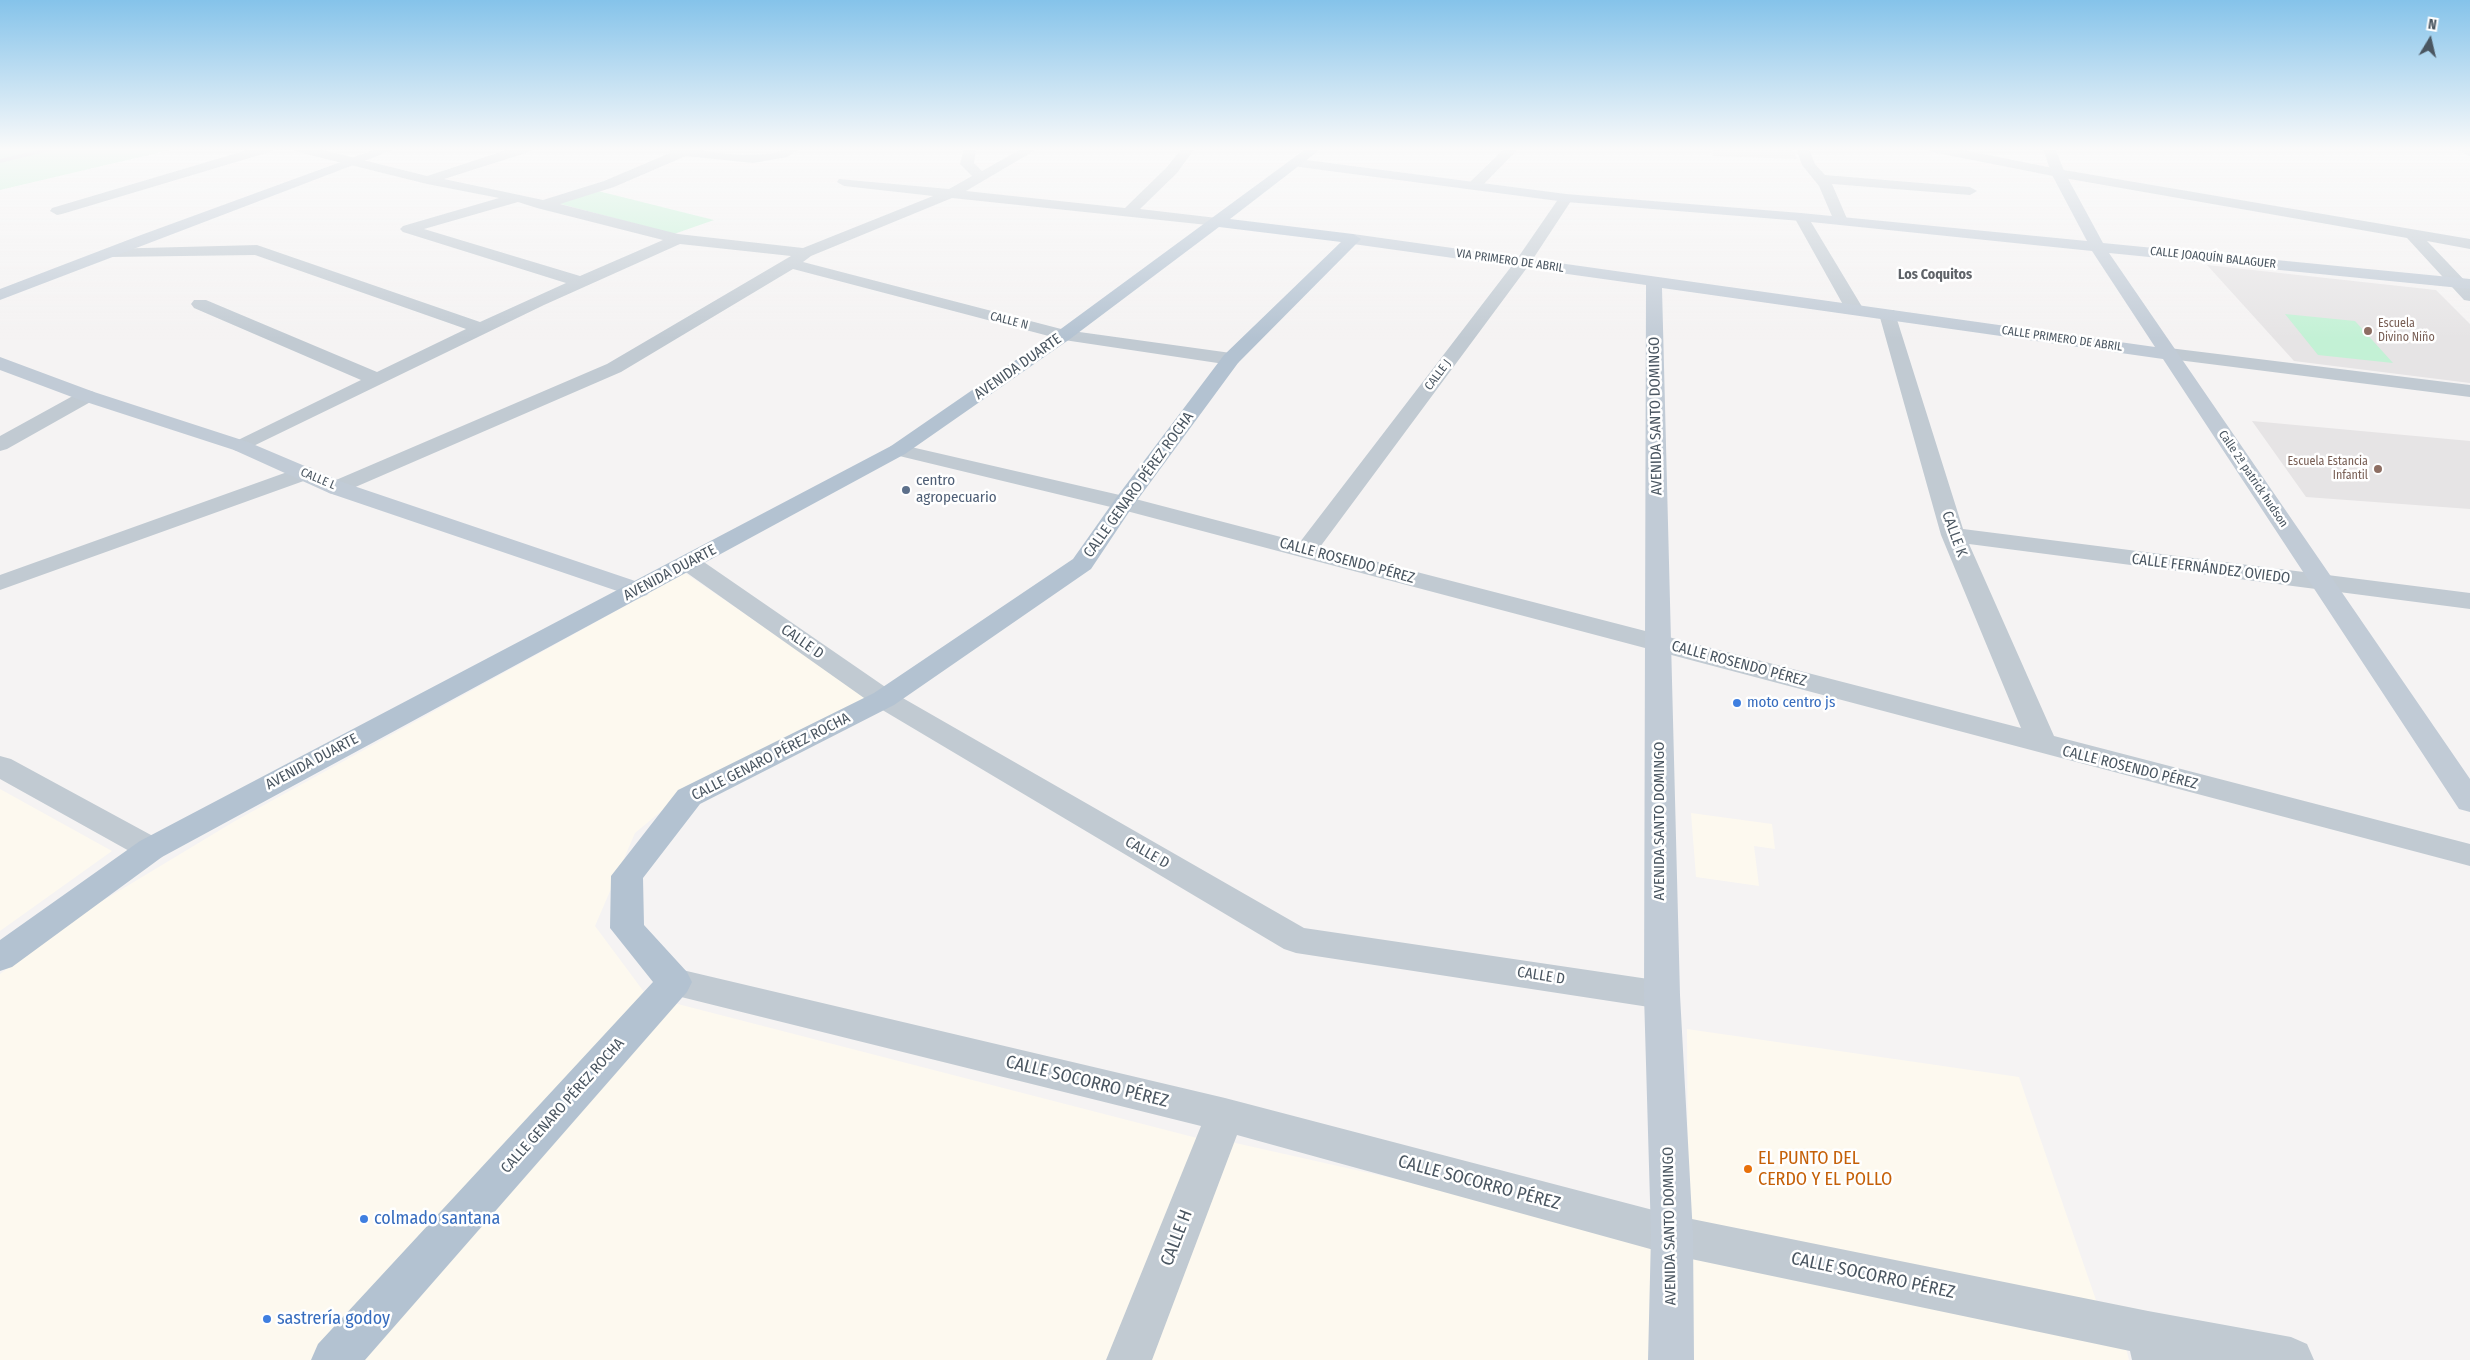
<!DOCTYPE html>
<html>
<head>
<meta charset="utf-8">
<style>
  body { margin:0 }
  #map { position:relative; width:2470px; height:1360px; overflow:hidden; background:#f5f3f3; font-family:"Fira Sans Condensed",sans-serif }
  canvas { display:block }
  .north { position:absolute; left:2405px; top:15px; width:50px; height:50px; -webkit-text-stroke:4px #fff; paint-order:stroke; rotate:9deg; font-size:14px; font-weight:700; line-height:20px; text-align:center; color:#4a5661 }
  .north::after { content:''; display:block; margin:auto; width:18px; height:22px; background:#4a5661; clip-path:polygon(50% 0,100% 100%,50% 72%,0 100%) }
</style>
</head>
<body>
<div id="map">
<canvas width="2470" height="1360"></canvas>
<div class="north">N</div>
</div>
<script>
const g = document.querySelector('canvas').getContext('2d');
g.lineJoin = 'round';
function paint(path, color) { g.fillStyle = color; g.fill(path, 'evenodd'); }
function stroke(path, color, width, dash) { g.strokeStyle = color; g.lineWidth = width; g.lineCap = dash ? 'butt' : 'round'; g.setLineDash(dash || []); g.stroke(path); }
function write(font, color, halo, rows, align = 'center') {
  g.font = font + ' "Fira Sans Condensed",sans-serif'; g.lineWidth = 5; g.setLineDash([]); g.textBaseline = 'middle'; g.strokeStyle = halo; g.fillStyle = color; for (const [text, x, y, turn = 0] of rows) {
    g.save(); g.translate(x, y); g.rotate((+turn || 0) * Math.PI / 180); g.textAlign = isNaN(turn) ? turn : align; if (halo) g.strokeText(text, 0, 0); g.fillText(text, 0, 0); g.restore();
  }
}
paint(new Path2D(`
  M685,573L867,697L677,798L635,833L595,926L647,996L314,1360H0V974L84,912L235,821Z
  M0,789L112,851L0,931Z
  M1691,813L1772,824L1775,849L1754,846L1759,886L1696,877Z
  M670,1002L1197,1138L1108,1360H348Z
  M1687,1029L2019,1077L2097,1303L1688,1223Z
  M1222,1140L1655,1237L1652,1360H1140Z
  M1680,1245L2125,1344L2129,1360H1681Z`), '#fdf9ef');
paint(new Path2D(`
  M1712,148H1790L1798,159L1713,156Z
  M2207,265L2436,290L2470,324V383L2294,361Z
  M2252,421L2470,441V509L2306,497Z`), '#e6e4e5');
paint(new Path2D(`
  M0,148H170L174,149L0,190Z
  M598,191L714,220L674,234L557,203Z
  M2285,314L2355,321L2393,363L2318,355Z`), '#c3f1d5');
paint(new Path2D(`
  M47,148H62L0,163V159Z`), '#c1cad2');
paint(new Path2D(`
  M254,148H274L273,151L62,214L57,215L50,211L52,208Z
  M293,148H315L427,176L513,148H533L532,151L444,179L543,200L604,181L670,153L669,151L671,148H700L699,150C721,154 744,156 766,154C780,152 786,148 801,148L787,157L753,163L686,156L614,187L560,204L678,234L803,248L933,196L844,186L837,182L839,179L949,189L972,176L960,164L964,148H976L974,163L982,171L1023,148H1039L966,191L1125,208L1167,167L1182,148H1195L1177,173L1140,209L1217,218L1224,222L1222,225L1217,226L952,198L811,256L803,262L1065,330L1231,353L1238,355L1240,359L1238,363L1231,365L1064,340L793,269L621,372L337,495L329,493L326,488L329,483L607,364L791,256L680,244L544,305L241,452L234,450L230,446L234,442L361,380L194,308L191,304L194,300H206L377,372L466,329L255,255L111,257L105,255L103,252L105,249L257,245L480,322L566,283L403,232L400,229L403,226L499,198L427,184L294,151ZM518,202L537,208L663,240L580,276L424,229Z
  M1505,148H1519L1479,189H1469L1467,186L1469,183Z
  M1796,148H1808L1815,164L1825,175L1970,187L1977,191L1970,195L1832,184L1848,221L1841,225L1834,221L1819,186L1802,165Z
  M1926,148H1953L2058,169L2470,239V249L2427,241L2470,286V301L2464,300L2407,238L2058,177L1932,152Z
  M2454,148H2470V156Z
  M1566,194L1573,198L1529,265L1320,547L2021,728L1941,535L1879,314L1882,310H1894L1963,529L2470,593V609L1969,544L2054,736L2470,844V866L1119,509L891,454L887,450L891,446L898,444L1124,496L1300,542L1517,259L1561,195Z
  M1801,213L1808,217L1864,310L1861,314H1849L1846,310L1794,217Z
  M2169,348L2470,385V397L2162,358L2160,354L2162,350Z
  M87,390L94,392L97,396L94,400L7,449L0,451V436L80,392Z
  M304,466L312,468L315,473L312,478L0,590V575Z
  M689,556L698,558L894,693L1304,928L1662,981L1675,985L1680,995L1675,1005L1662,1009L1296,953L1284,949L874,705L680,568L677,563L680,558Z
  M0,756L11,759L162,841L167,849L162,857L151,860L140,857L0,779Z
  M674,968L1225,1098L1672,1215L2148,1311L2291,1337L2307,1344L2314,1360H2132L2130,1351L1672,1255L1237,1135L1152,1360H1106L1201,1126L661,992L656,982L661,972Z`), '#c1cad2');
paint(new Path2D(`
  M379,148H398L0,300V289L141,235Z
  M2043,148H2055L2065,173L2103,243L2470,279V289L2109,253L2470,779V812L2459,809L2163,359L1662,288L1680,995L1693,1235L1694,1360H1648L1651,1235L1644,995L1646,285L1353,244L1345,239L1353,234L2155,347L2092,251L1801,221L1566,202L1299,167L1292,163L1299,159L1566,194L1801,213L2087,241L2051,173Z
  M0,357L94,392L248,442L345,483L647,585L651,590L647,595L638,598L629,595L329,493L234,450L80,400L0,370Z`), '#c1cbd6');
paint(new Path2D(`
  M1307,148H1322L1230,219L1353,234L1361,239L1238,363L1133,506L1091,569L894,705L700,804L643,878L644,925L687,972L692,982L687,992L365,1360H311L318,1344L653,982L610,928L611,876L678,790L874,693L1073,559L1116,498L1224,355L1341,242L1219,227L1070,339L905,454L162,857L12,967L0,971V940L140,841L891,446L1058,331Z`), '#b3c2d1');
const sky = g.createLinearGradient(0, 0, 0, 339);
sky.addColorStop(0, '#85c3ea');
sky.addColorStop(0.44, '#fafafa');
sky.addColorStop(1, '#fafafa00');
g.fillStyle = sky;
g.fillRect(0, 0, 2470, 339);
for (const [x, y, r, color] of [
  [2368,331,5,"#8d6e63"],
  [2378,469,5,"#8d6e63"],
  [906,490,5,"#5c6f8a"],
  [1737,703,5,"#3f7fe0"],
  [1748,1169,5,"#e8710a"],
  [364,1219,5,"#3f7fe0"],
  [267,1319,5,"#3f7fe0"]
]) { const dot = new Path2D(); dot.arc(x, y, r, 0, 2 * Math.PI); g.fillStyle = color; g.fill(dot); stroke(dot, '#fff', 2); }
write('12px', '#4a5661', '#fff', [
  ["CALLE JOAQUÍN BALAGUER",2213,258,6],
  ["VIA PRIMERO DE ABRIL",1510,261,8],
  ["CALLE N",1009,321,14],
  ["CALLE PRIMERO DE ABRIL",2062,339,8],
  ["CALLE J",1438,375,-53],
  ["CALLE L",318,479,23],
  ["Calle 2ª patrick hudson",2253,479,56]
]);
write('12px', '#785e54', '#fff', [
  ["Escuela",2378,324],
  ["Divino Niño",2378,338],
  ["Escuela Estancia",2368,462,"right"],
  ["Infantil",2368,476,"right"]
], 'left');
write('bold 14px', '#5f6368', '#fff', [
  ["Los Coquitos",1935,275]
]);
write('15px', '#4a5661', '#fff', [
  ["AVENIDA DUARTE",1018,367,-35],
  ["AVENIDA SANTO DOMINGO",1656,416,-91],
  ["CALLE GENARO PÉREZ ROCHA",1139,485,-54],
  ["CALLE K",1954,534,70],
  ["CALLE ROSENDO PÉREZ",1347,561,15],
  ["CALLE FERNÁNDEZ OVIEDO",2211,569,7],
  ["AVENIDA DUARTE",670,573,-28],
  ["CALLE D",802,642,35],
  ["CALLE ROSENDO PÉREZ",1739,664,15],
  ["CALLE GENARO PÉREZ ROCHA",771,757,-27],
  ["AVENIDA DUARTE",312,762,-28],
  ["CALLE ROSENDO PÉREZ",2130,768,14],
  ["AVENIDA SANTO DOMINGO",1660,821,-90],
  ["CALLE D",1147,853,30],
  ["CALLE D",1541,976,9],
  ["CALLE GENARO PÉREZ ROCHA",563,1106,-48],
  ["AVENIDA SANTO DOMINGO",1670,1226,-91]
]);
write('15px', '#4e5e75', '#fff', [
  ["centro",916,481],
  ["agropecuario",916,498]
], 'left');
write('15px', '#366cbe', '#fff', [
  ["moto centro js",1747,703]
], 'left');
write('18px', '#4a5661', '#fff', [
  ["CALLE SOCORRO PÉREZ",1087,1082,14],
  ["CALLE SOCORRO PÉREZ",1479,1183,15],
  ["CALLE H",1177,1238,-69],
  ["CALLE SOCORRO PÉREZ",1873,1276,12]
]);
write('18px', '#c56008', '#fff', [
  ["EL PUNTO DEL",1758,1159],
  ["CERDO Y EL POLLO",1758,1180]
], 'left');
write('18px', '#366cbe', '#fff', [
  ["colmado santana",374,1219],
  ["sastrería godoy",277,1319]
], 'left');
</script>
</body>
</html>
